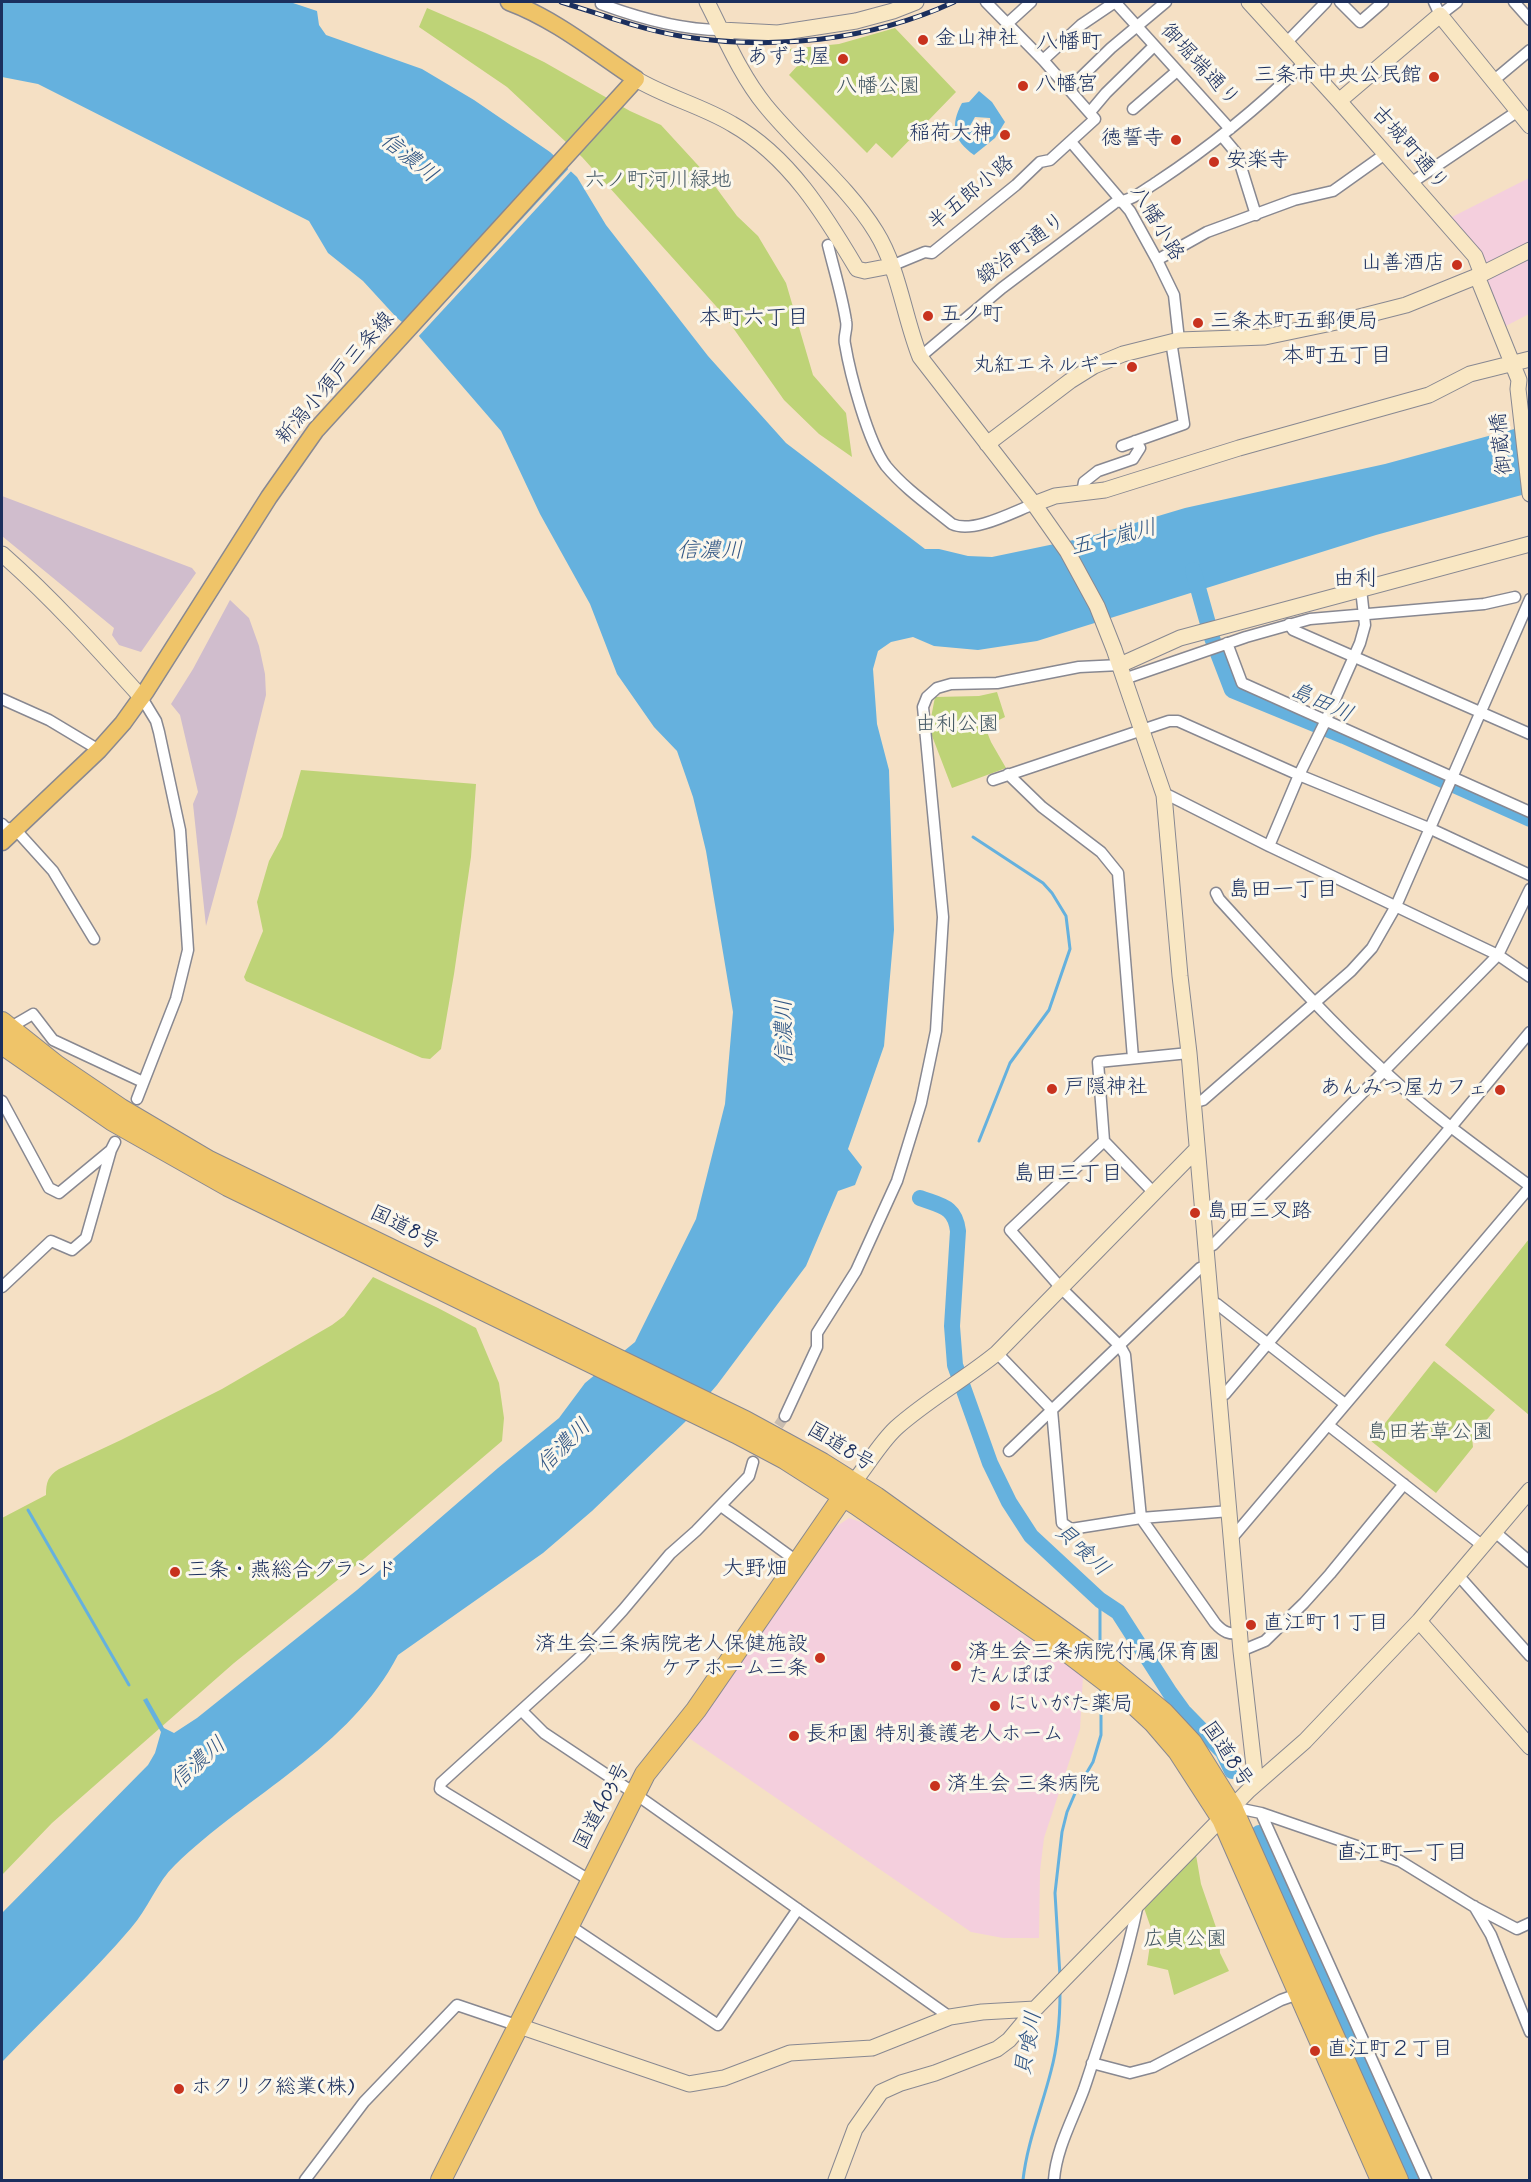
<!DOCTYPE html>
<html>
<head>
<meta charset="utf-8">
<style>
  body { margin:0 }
  #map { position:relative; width:1531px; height:2182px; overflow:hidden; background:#f5e0c4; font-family:Mynerve,sans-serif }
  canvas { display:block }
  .frame { position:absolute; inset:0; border:3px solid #1b2f5e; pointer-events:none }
</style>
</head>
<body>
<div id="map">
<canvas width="1531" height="2182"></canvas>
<div class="frame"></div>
</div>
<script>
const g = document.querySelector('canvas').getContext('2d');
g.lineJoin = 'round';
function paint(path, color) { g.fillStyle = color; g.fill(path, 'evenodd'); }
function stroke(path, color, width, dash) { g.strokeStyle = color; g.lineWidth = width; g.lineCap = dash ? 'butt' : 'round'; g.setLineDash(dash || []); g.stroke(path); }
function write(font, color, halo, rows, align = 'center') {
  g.font = font + ' Mynerve,"Klee One",sans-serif'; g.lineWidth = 6; g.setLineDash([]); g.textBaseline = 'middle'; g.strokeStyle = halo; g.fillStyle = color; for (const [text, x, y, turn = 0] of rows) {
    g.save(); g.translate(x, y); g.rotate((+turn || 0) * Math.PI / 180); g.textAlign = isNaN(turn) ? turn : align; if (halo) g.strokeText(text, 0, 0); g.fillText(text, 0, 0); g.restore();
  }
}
paint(new Path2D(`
  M1529,178V314L1504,327L1479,255L1448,219Z
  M849,1518L867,1524L1083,1677L1080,1729L1044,1838L1040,1871L1039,1938H1003L971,1932L686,1736L781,1601L785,1600L796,1585L834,1528Z`), '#f4cfdd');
paint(new Path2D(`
  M2,496L192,568L196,573L141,652L119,645L112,635L114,628L2,536Z
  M230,600L249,618L259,646L265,674L266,695L236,816L206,926L193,804L198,792L180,715L171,704L193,669Z`), '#d0bdcd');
paint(new Path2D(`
  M427,8L485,33L544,62L630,111L661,125L706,174L737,216L758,236L786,283L813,375L846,413L852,457L819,434L784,400L724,315L582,157L507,87L419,27Z
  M895,28L956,92L892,158L876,143L867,153L789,75L799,64L789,49L839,44Z
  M997,692L1005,717L985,727L991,742L1006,768L952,788L929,728L935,697L979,696Z
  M301,770L476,784L471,857L454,974L441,1049L430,1059L422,1058L246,981L244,977L263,931L257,902L269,861L282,837Z
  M1529,1239V1415L1445,1345Z
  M373,1277L438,1308L476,1328L499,1383L504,1418L502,1441L365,1558L234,1663L52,1823L2,1875V1518L46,1495C46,1482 48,1476 59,1469L121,1440L222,1389L332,1325L344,1316Z
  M1434,1361L1495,1410L1472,1437L1473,1447L1436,1493L1371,1441Z
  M1196,1855L1201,1884L1219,1936L1220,1953L1229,1971L1174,1995L1168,1970L1147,1965L1152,1931L1144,1908Z`), '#bed377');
paint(new Path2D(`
  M2,2H290L317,11L319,25L326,35L422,69L474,100L550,152L577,177L606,225L708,356L786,443L925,549H939L968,556L992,557L1088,537L1185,508L1385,464L1529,425V493L1376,535L1037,641L978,650L934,646L913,637L891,642L878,651L873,669L877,724L889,770L894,930L884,1046L848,1149L862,1167L855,1185L838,1191L806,1266L717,1385L685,1422L592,1511L543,1553L398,1655C350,1748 248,1794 175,1865C157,1882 148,1909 131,1928C91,1975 45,2017 2,2062V1913L148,1765L155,1753L161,1732L143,1700L147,1698L164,1728L174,1733L197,1718L357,1590L498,1468L559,1418L585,1383L635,1342L696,1219L725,1104L733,1012L706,851L693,797L677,751L654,727L617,674L590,604L540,514L501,431L418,335L397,318L363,281L328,253L309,221L38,84L2,77Z
  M979,91L992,102L1005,122L995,138L974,155C953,140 950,125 962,103L969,102ZM975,117L990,118L991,125C986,131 982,135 974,134L970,126Z`), '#65b1de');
paint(new Path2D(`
  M570,167L573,169L417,338L414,336Z`), '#f5e0c4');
stroke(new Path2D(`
  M973,837L1043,883L1052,893L1066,916L1070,949L1049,1010L1010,1063L979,1141
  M28,1510L129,1685
  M1100,1600V1649
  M1060,1976L1055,1893L1062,1832L1067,1812L1076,1791L1093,1762L1101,1735V1686
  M1023,2180C1027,2143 1042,2107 1051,2071C1058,2045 1060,2019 1060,1992`), '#65b1de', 3);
stroke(new Path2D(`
  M1193,570L1212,638L1232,690L1344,736L1530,819
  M920,1198C941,1206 955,1206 958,1231L952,1326L955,1365L990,1463L1009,1502L1031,1536L1100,1600L1118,1612L1170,1693L1183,1711L1223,1752L1232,1771
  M1259,1833L1413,2180`), '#65b1de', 16);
stroke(new Path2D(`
  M770,1438L785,1416`), '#c9bdb0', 10, [10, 5]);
const street = new Path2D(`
  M1115,2L1230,129
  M1340,2L1360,22L1383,2
  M1434,2L1440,15L1457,2
  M1514,2L1530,20
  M601,4C639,18 681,30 721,30
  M1008,23L1031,2
  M1287,42L1326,2
  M1043,60L1081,25L1115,2
  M1493,81L1530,50
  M1069,89L1111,48L1166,2
  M1133,109L1177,71
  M1090,112L1106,93L1154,46
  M1222,136L1237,154L1256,215
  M1071,142L1130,211L1157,260L1174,295L1179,340
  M1411,183L1518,111
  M828,245C834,270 842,295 846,321C848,329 843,336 845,344C850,374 868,442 886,466C904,488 930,506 952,524C973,534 1013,512 1034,504
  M1157,260L1207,232L1294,200L1333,191L1385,154
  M891,266L925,252L932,253L1016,185L1040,162L1050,160L1095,119L1043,60L986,2
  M920,357L1002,288L1116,202C1132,201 1144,190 1157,182C1210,147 1259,107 1304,63
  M1122,446L1184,424L1171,341
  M1082,493L1084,482L1098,471L1133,459L1140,448L1135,441
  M1289,624L1293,630L1530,734
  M1227,643L1242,683L1530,812
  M1124,679L1246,637L1310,619L1484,604L1515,597
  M2,699L49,720L99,750
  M1008,774L1042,807L1101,852L1118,873L1133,1058
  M993,780L1169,721H1178L1299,775L1431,829L1530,875
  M1164,795L1170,796L1269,846L1498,955L1530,977
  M2,824L6,828L15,829L53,871L94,939
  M1269,846L1299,775L1325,722L1360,643L1365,625L1361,589
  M1216,893L1219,899C1272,957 1325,1017 1383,1070C1428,1112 1480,1149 1530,1186
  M9,1028L33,1014L53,1040L143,1082
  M137,1099L176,999L188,950L180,830L159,732L156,721L142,698
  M2,1101L49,1188L59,1193L111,1150
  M1192,1103L1203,1100L1351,971L1372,948L1396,906L1530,599
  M1104,1141L1010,1230L1061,1288L1120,1346L1125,1355L1141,1518L1215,1623C1223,1632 1229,1635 1241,1633
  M1155,1194L1104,1141L1098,1062L1189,1053
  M1206,1248L1213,1245L1498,955L1530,889
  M2,1287L51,1241L72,1250L86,1238L111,1150L115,1142
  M1210,1301L1217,1304L1345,1404
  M997,1353L1052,1410L1062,1523L1071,1529L1141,1518L1230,1511
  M1219,1396L1225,1394L1451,1127L1530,1032
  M785,1416L817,1347V1333L856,1271L897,1181L921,1103L936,1031L943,917L923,707L927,697L937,688L951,684L997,683L1079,667L1120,665
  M1328,1425L1483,1546
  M1009,1451L1200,1268L1207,1265
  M721,1506L798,1562
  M1495,1532L1530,1562
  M1232,1538L1530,1187
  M1458,1575L1530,1656
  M1241,1651L1265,1641L1304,1603L1330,1574L1404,1484
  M522,1711L544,1733L634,1793L950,2017
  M1232,1807L1261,1813L1400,1861L1473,1906L1517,1929L1530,1923
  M1261,1813L1426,2180
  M591,1881L446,1793L440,1789L441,1783L580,1657L623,1610L670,1554L696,1531L749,1476L753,1462
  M1474,1906L1491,1935L1530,2032
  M570,1926L718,2025L798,1909
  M1092,2063L1130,2073L1153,2067L1281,2000L1298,1994
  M305,2180L364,2102L457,2005L519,2026
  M1054,2180C1056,2149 1073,2119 1084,2089C1104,2029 1125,1967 1138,1904`);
const secondary = new Path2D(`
  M707,2C725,37 740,74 765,105C799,147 848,186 876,232C899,269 904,317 920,357L1034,504L1067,551L1097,606L1114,649L1164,795L1180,976L1189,1053L1241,1651L1256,1784
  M1249,2L1339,101L1475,256L1480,269L1479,281L1519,380L1518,389L1530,494
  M721,30L778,33L856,21L893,11L916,2
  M636,79C666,97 702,106 732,124C789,156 825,215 857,269L865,271L891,266
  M1339,101L1440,15L1530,126
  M987,444L1070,381L1094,366L1123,354L1179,340L1265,337L1351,319L1406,305L1480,275L1530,250
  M1034,504L1055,496L1105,490L1239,448L1429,395L1470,374L1530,359
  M2,554C52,598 97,648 142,698
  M1120,665L1180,638L1530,544
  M853,1483C868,1465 879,1444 896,1428C927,1400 964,1380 997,1353L1196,1150
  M1419,1621L1530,1747
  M519,2026L689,2084L724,2078L790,2053L872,2048L950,2017L982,2012L1035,2009
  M836,2180L855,2129L881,2092L901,2083L935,2073L997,2049L1009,2040L1035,2009L1249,1790L1305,1741L1419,1621L1530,1490`);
const primary = new Path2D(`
  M2,842L99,750L123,723L146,691L269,497L316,430L636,79C595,52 555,19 509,2`);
const highway = new Path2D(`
  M2,1022L56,1065L121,1109L209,1161L745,1421L822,1463L876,1497L1082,1645L1164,1713L1192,1743L1232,1807L1398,2180
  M2,1044L113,1121L228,1186L736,1433L785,1459L857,1505L1053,1641L1125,1696L1154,1723L1178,1751L1222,1819L1381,2180
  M441,2180L645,1774L696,1710L851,1485`);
stroke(street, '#888891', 13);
stroke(secondary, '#888891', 17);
stroke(primary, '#888891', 19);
stroke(highway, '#888891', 22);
stroke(street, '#fff', 10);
stroke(secondary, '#f9e7c3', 15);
stroke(primary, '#efc469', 16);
stroke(highway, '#efc469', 20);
const rail = new Path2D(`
  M561,2C600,14 639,29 680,36C772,51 869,41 954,2`);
stroke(rail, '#1b2f5e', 5);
stroke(rail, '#fbf7ec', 3, [9]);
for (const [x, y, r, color] of [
  [923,40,6,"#c8321e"],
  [843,59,6,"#c8321e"],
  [1434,77,6,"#c8321e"],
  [1023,86,6,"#c8321e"],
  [1005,135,6,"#c8321e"],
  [1176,140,6,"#c8321e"],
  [1214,162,6,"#c8321e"],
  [1457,265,6,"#c8321e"],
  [928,316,6,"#c8321e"],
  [1198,323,6,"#c8321e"],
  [1132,367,6,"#c8321e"],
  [1052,1089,6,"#c8321e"],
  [1500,1090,6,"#c8321e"],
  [1195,1213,6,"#c8321e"],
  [175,1572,6,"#c8321e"],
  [1251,1625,6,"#c8321e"],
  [820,1658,6,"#c8321e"],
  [956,1666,6,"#c8321e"],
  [995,1706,6,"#c8321e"],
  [794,1736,6,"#c8321e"],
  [935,1786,6,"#c8321e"],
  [1315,2051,6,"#c8321e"],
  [179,2089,6,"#c8321e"]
]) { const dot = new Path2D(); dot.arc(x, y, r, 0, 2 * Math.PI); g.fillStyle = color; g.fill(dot); stroke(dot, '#fbf7ec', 2); }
write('21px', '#1b2f5e', '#fbf7ec', [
  ["金山神社",935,40],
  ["あずま屋",831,59,"right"],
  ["三条市中央公民館",1422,77,"right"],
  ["八幡宮",1035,86],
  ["稲荷大神",993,135,"right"],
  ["徳誓寺",1164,140,"right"],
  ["安楽寺",1226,162],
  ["山善酒店",1445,265,"right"],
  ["五ノ町",940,316],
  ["三条本町五郵便局",1210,323],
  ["丸紅エネルギー",1120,367,"right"],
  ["戸隠神社",1064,1089],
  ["あんみつ屋カフェ",1488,1090,"right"],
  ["島田三叉路",1207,1213],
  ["三条・燕総合グランド",187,1572],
  ["直江町１丁目",1263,1625],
  ["済生会三条病院老人保健施設",808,1646,"right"],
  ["ケアホーム三条",808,1670,"right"],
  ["済生会三条病院付属保育園",968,1654],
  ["たんぽぽ",968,1678],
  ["にいがた薬局",1007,1706],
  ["長和園 特別養護老人ホーム",806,1736],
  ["済生会 三条病院",947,1786],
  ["直江町２丁目",1327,2051],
  ["ホクリク総業(株)",191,2089]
], 'left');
write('21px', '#1b2f5e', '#fbf7ec', [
  ["御堀端通り",1199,66,47],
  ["古城町通り",1409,149,49],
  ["半五郎小路",972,194,-40],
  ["八幡小路",1156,224,59],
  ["鍛治町通り",1022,250,-37],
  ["新潟小須戸三条線",336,379,-49],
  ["御蔵橋",1503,444,-96],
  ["国道8号",404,1229,26],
  ["国道8号",840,1448,31],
  ["国道8号",1226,1755,56],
  ["国道403号",603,1807,-62]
]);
write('21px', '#445864', '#fbf7ec', [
  ["八幡公園",878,88],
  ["六ノ町河川緑地",658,182],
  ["由利公園",957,726],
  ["島田若草公園",1430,1434],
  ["広貞公園",1185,1941]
]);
write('22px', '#1b2f5e', '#fbf7ec', [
  ["八幡町",1069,43],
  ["本町六丁目",754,319],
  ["本町五丁目",1337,357],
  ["由利",1355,580],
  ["島田一丁目",1283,891],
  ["島田三丁目",1068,1175],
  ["大野畑",755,1570],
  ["直江町一丁目",1402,1854]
]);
write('italic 22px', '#315684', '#fbf7ec', [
  ["信濃川",408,159,38],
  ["五十嵐川",1114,539,-14],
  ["信濃川",710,552],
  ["島田川",1321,704,24],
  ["信濃川",786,1032,-91],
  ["信濃川",565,1447,-45],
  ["貝喰川",1081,1551,43],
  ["信濃川",199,1764,-41],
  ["貝喰川",1030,2044,-80]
]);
</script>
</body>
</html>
